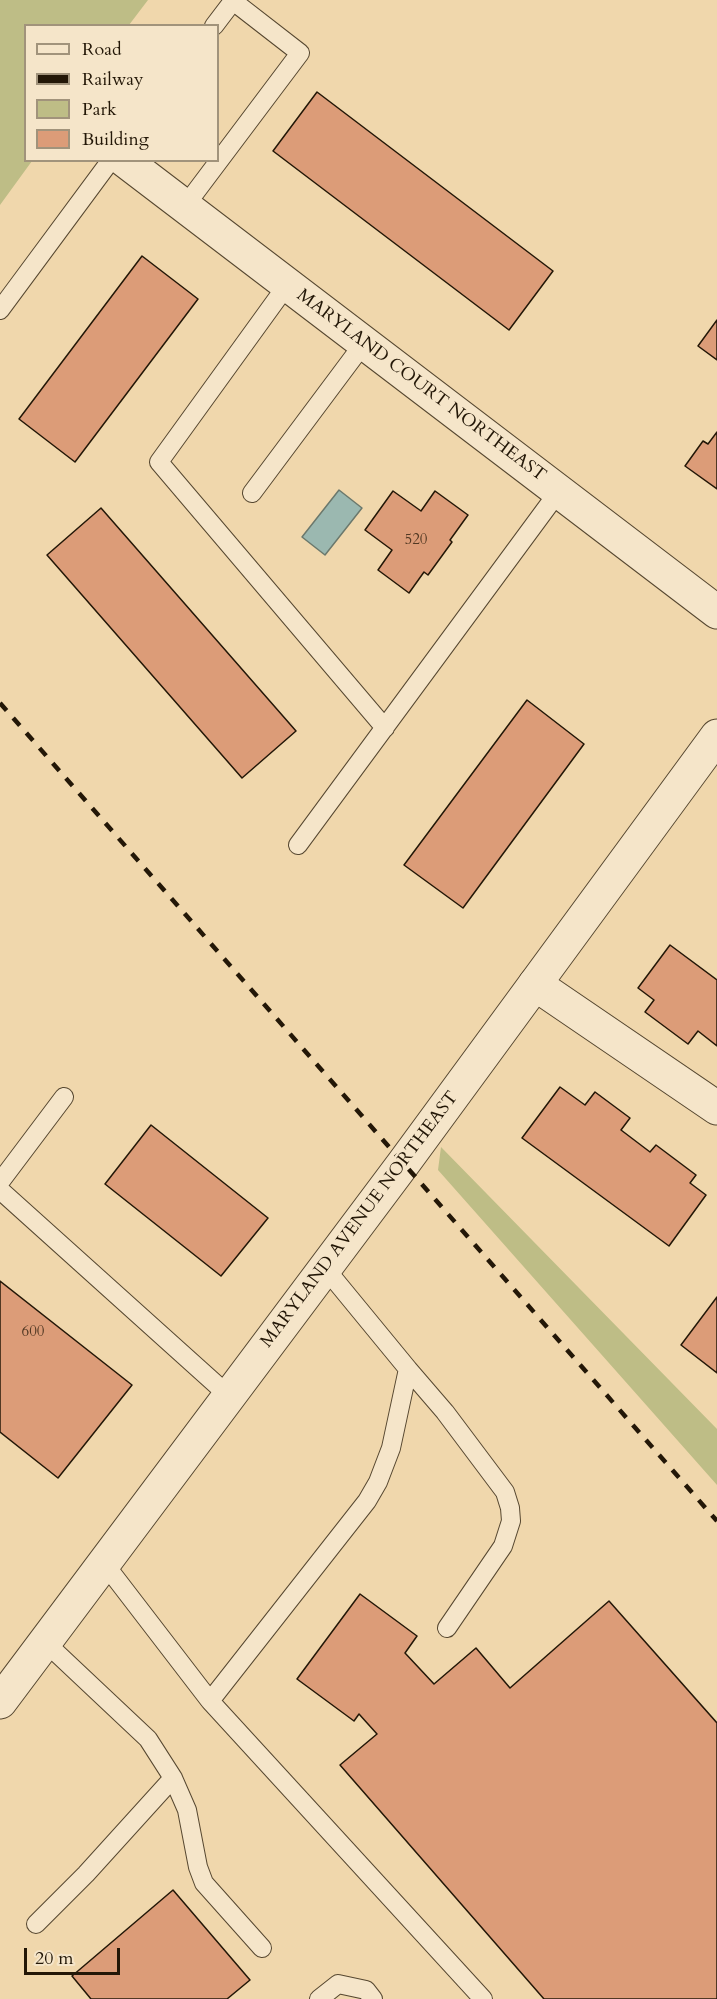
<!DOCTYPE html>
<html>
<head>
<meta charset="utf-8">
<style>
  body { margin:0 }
  #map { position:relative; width:717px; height:1999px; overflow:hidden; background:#f0d7ac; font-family:Cardo,serif }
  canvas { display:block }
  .legend { position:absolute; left:24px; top:24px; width:195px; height:138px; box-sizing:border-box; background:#f5e5c9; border:2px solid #a1937b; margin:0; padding:8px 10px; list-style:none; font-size:18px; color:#231707 }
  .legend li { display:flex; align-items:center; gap:12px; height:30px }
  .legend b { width:30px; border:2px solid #a1937b }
  .scale { position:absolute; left:24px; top:1948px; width:96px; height:27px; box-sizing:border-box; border:3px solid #231707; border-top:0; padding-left:8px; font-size:18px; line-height:21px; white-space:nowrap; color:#231707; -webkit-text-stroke:4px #f5e5c9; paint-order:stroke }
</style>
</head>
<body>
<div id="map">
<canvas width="717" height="1999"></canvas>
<ul class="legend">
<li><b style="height:8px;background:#f5e5c9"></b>Road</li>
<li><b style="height:8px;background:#231707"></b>Railway</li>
<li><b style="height:16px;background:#bebd86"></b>Park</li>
<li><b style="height:16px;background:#dc9c78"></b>Building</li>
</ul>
<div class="scale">20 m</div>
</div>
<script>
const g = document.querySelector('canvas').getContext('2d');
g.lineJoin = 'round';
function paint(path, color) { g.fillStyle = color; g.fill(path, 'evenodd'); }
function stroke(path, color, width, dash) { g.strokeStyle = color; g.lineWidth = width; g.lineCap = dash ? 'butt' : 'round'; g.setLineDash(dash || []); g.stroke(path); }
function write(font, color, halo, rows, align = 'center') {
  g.font = font + ' Cardo,serif'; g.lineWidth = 5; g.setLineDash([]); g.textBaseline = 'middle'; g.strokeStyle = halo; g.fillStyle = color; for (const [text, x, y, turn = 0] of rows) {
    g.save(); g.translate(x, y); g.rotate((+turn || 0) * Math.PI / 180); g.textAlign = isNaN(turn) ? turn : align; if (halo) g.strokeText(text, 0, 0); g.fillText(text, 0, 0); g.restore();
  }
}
paint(new Path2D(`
  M0,0H148L129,25L26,26V160L32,161L0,205Z
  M441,1147L717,1429V1485L438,1170Z`), '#bebd86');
const water = new Path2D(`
  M339,490L362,508L325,555L302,537Z`);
paint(water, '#9bb8b0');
stroke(water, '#6b786c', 1.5);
const building = new Path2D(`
  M317,92L553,271L509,330L273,151Z
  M142,256L198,299L75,462L19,419Z
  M717,320V360L698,346Z
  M717,432V489L685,466L703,441L708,444Z
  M393,491L421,511L435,491L468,515L450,540L452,542L428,575L424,572L409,593L378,570L392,550L365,530Z
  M101,508L296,731L242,778L47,555Z
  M527,700L584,744L463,908L404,865Z
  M670,945L717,980V1046L698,1031L688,1044L645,1012L654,1000L638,988Z
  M560,1087L585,1105L595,1092L630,1118L621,1130L650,1152L656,1145L696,1175L690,1183L706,1195L669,1246L522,1138Z
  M151,1125L268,1218L221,1276L105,1184Z
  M0,1281L132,1385L58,1478L0,1432Z
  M717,1297V1373L681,1345Z
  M360,1594L417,1636L405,1653L434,1684L476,1648L510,1688L609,1601L717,1723V1999H544L340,1765L377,1734L359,1714L354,1721L297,1679Z
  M173,1890L250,1980L227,1999H91L72,1976Z`);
paint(building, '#dc9c78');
stroke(building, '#231707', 1.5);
const service = new Path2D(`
  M185,206L300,53L233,1L214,26
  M287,285L159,462L385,728
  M0,310L111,160
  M252,493L364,343
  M298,845L559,491
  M0,1182L64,1097
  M0,1190L229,1396
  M408,1369L445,1412L505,1492L510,1508L511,1521L503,1546L447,1628
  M104,1563L210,1701L367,1501L378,1482L391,1448L408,1369L325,1268
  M45,1642L148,1739L173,1778L187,1810L198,1867L204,1883L262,1948
  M210,1701L483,1999
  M36,1924L86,1874L173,1778
  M319,1999L338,1984L366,1990L373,1999`);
const minor = new Path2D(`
  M124,160L717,612
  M535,984L717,1108`);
const tertiary = new Path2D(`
  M0,1702L403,1164L717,736`);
stroke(service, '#564730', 20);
stroke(minor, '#564730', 35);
stroke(tertiary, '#564730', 35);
stroke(service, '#f5e5c9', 18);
stroke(minor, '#f5e5c9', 33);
stroke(tertiary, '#f5e5c9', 33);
stroke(new Path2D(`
  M0,703L717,1521`), '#231707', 4.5, [10, 10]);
write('15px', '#513823', null, [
  ["520",416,541],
  ["600",33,1333]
]);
write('18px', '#231707', '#f5e5c9', [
  ["MARYLAND COURT NORTHEAST",421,386,37],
  ["MARYLAND AVENUE NORTHEAST",360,1220,-53]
]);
</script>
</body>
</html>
